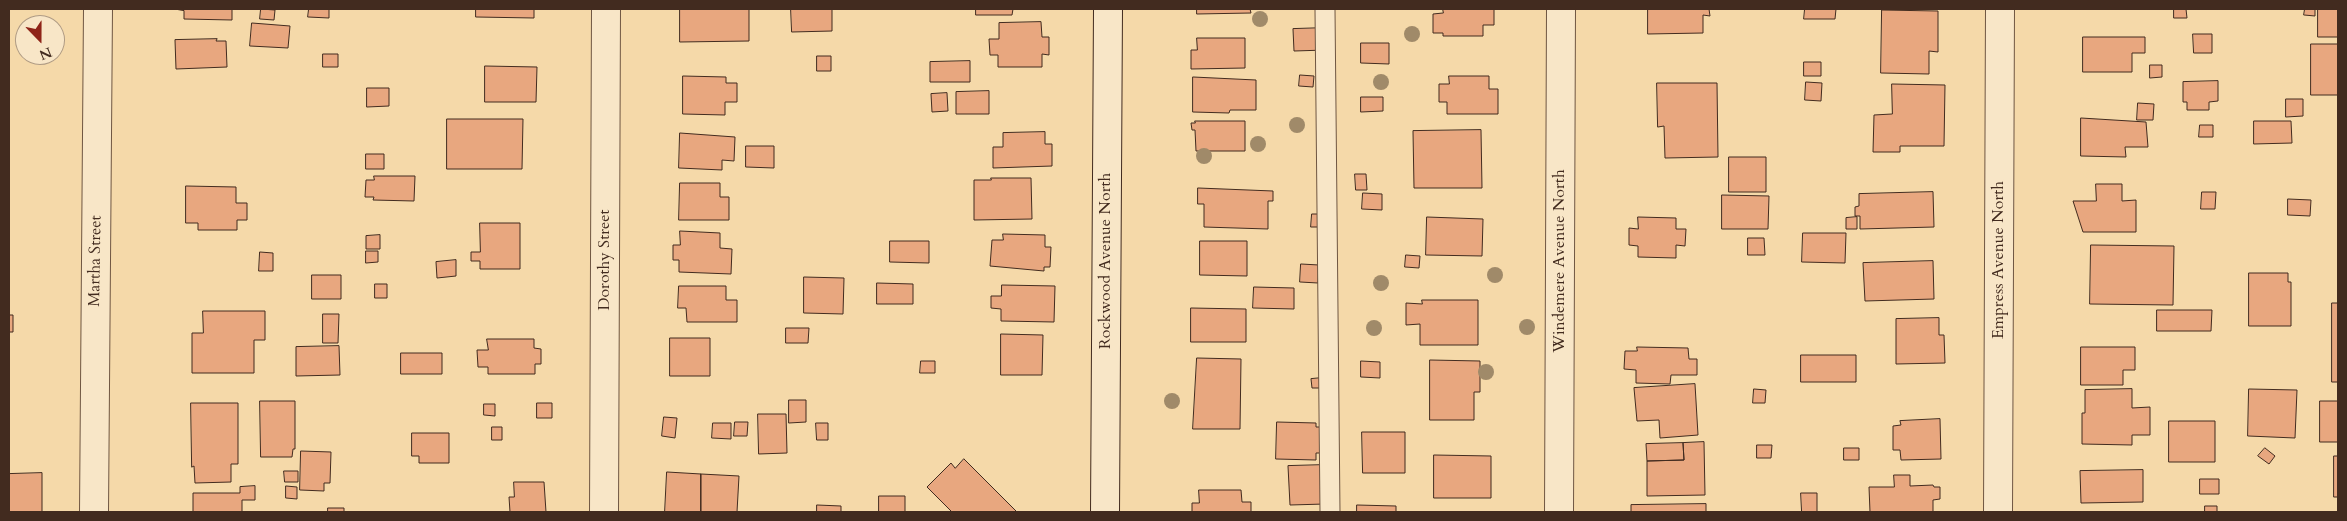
<!DOCTYPE html>
<html>
<head>
<meta charset="utf-8">
<style>
  body { margin:0 }
  #map { position:relative; width:2347px; height:521px; overflow:hidden; background:#f5d9a9; font-family:Cardo,serif }
  canvas { display:block }
  .frame { position:absolute; inset:0; border:10px solid #422b1f; pointer-events:none }
  .north { position:absolute; left:15px; top:15px; width:50px; height:50px; box-sizing:border-box; background:#f8e6c7; border:1px solid #af9b84; border-radius:50%; rotate:158deg; font-size:14px; font-weight:700; line-height:20px; text-align:center; color:#422b1f }
  .north::after { content:''; display:block; margin:auto; width:18px; height:22px; background:#8f2418; clip-path:polygon(50% 0,100% 100%,50% 72%,0 100%) }
</style>
</head>
<body>
<div id="map">
<canvas width="2347" height="521"></canvas>
<div class="frame"></div>
<div class="north">N</div>
</div>
<script>
const g = document.querySelector('canvas').getContext('2d');
g.lineJoin = 'round';
function paint(path, color) { g.fillStyle = color; g.fill(path, 'evenodd'); }
function stroke(path, color, width, dash) { g.strokeStyle = color; g.lineWidth = width; g.lineCap = dash ? 'butt' : 'round'; g.setLineDash(dash || []); g.stroke(path); }
function write(font, color, halo, rows, align = 'center') {
  g.font = font + ' Cardo,serif'; g.lineWidth = 4; g.setLineDash([]); g.textBaseline = 'middle'; g.strokeStyle = halo; g.fillStyle = color; for (const [text, x, y, turn = 0] of rows) {
    g.save(); g.translate(x, y); g.rotate((+turn || 0) * Math.PI / 180); g.textAlign = isNaN(turn) ? turn : align; if (halo) g.strokeText(text, 0, 0); g.fillText(text, 0, 0); g.restore();
  }
}
const building = new Path2D(`
  M175,9H232V20L184,19V11Z
  M261,9L275,10L274,20L260,19Z
  M309,9H329V18L308,17Z
  M476,9H534V18L476,17Z
  M680,9H749V41L680,42Z
  M791,9H832V31L792,32Z
  M976,9H1013L1012,15H976Z
  M1197,9H1250L1251,13L1197,14Z
  M1443,9H1494V25H1483V36H1443V33H1433V14L1443,13Z
  M1648,9H1709L1710,16L1703,15V33L1648,34Z
  M1805,9H1836L1835,19H1804Z
  M2174,9H2186L2187,18H2174Z
  M2305,9H2315V16L2304,15Z
  M2318,9H2338V37H2318Z
  M1882,10L1938,11V52L1929,51V74L1881,73Z
  M1041,22L1042,37H1049V55L1042,54V67H998V55H990L989,39H999V23Z
  M252,23L290,26L288,48L250,46Z
  M1325,28L1326,50L1294,51L1293,29Z
  M2193,34H2212V53H2194Z
  M2083,37H2145V53H2132V72H2083Z
  M1197,38H1245V68L1191,69V50H1197Z
  M217,39L216,41H226L227,67L176,69L175,40Z
  M1361,43H1389V64L1361,63Z
  M2311,44H2338V95H2311Z
  M323,54H338V67H323Z
  M817,56H831V71H817Z
  M970,61V82H930V62Z
  M1804,62H1821V76H1804Z
  M2150,65H2162V77L2150,78Z
  M485,66L537,67L536,102H485Z
  M1300,75L1314,76L1313,87L1299,86Z
  M683,76L726,77V83H737V102H725V115L683,114Z
  M1449,76H1489V89H1498V114H1447V102H1439V84H1449Z
  M1193,77L1256,80V110H1230L1229,113L1193,112Z
  M2218,81V101L2209,102V110H2187V102H2183V82Z
  M1806,82L1822,83L1821,101L1805,100Z
  M1657,83H1717L1718,157L1665,158L1664,126L1658,127Z
  M1892,84L1945,85L1944,146H1900V152H1873L1874,115L1892,114Z
  M367,88H389V106L367,107Z
  M989,91V114H956V92Z
  M947,93L948,111L932,112L931,94Z
  M1361,97H1383V111L1361,112Z
  M2286,99H2303V116L2286,117Z
  M2138,103L2154,104L2153,120H2137Z
  M2081,118L2146,122L2148,147H2125L2126,157L2081,156Z
  M447,119H523L522,169H447Z
  M1195,121H1245V151H1196L1195,130H1192L1191,123H1195Z
  M2254,121H2291L2292,143L2254,144Z
  M2200,125H2213V137H2199Z
  M1481,130L1482,188H1414L1413,131Z
  M1045,132V144H1052V166L993,168V147H1003V133Z
  M680,133L735,137L734,161L722,160V170L679,168Z
  M746,146H774V168L746,167Z
  M366,154H384V169H366Z
  M1729,157H1766V192H1729Z
  M1355,174H1366L1367,190H1356Z
  M374,176H415L414,201L373,200L374,197H365L366,180H374Z
  M991,178H1031L1032,219L974,220V180H991Z
  M680,183H720V197H729V220H679Z
  M2096,184H2122V201L2136,200V232H2083L2073,201H2096Z
  M186,186L236,187V203H247V220H237V230H198V223H186Z
  M1198,188L1273,191V201H1268V229L1204,227V204H1198Z
  M1933,192L1934,227L1860,229V216H1855V207L1859,206V194Z
  M2202,192H2216L2215,209H2201Z
  M1363,193L1382,194V210L1362,209Z
  M1722,195L1769,196L1768,229H1722Z
  M2288,199L2311,200L2310,216L2288,215Z
  M1312,214H1327V227H1311Z
  M1427,217L1483,219L1482,256L1426,255Z
  M1638,217L1676,218V229H1686L1685,246L1676,245V258L1638,257V246L1629,245V228L1638,229Z
  M1857,217V229H1846V218Z
  M480,223H520V269H480V261H471V252H480Z
  M680,231L720,233V248L732,249L731,274L679,272V260H673V245H680Z
  M1803,233H1846L1845,263L1802,262Z
  M1003,234L1045,235V247H1051L1050,267H1044V271L990,266L992,240H1003Z
  M380,235V249H366V236Z
  M1748,238H1764L1765,255H1748Z
  M890,241H929V263L890,262Z
  M1200,241H1247V276L1200,275Z
  M2091,245L2174,246L2173,305L2090,304Z
  M366,251H378V262L366,263Z
  M260,252L273,253V271H259Z
  M1406,255L1420,256L1419,268L1405,267Z
  M456,260V276L437,278L436,262Z
  M1933,261L1934,299L1865,301L1863,263Z
  M1301,264L1319,265L1318,283L1300,282Z
  M2249,273H2288V282H2291V326H2249Z
  M312,275H341V299H312Z
  M804,277L844,278L843,314L804,313Z
  M877,283L913,284V304H877Z
  M375,284H387V298H375Z
  M1002,285L1055,286L1054,322L1001,321V309L991,308V296H1001Z
  M679,286H726V300H737V322H687L686,308H678Z
  M1254,287L1294,288V309L1253,308Z
  M1422,300H1478V345H1420V324L1406,325V303L1422,304Z
  M2332,303H2338V382H2332Z
  M1191,308L1246,309V342H1191Z
  M2157,310H2212L2211,331H2157Z
  M203,311H265V340H254V373H192V333H203Z
  M323,314H339L338,343H323Z
  M9,315H13V332H9Z
  M1939,318V335H1944L1945,363L1896,364V319Z
  M786,328H809L808,343H786Z
  M1001,334L1043,335L1042,375H1001Z
  M670,338H710V376H670Z
  M487,339H534V348L541,349V364H535V374H488V367H478L477,350H488Z
  M339,346L340,375L296,376V347Z
  M1637,347L1688,348L1689,359H1697V375H1671L1670,384L1636,383V370L1624,369L1625,351H1637Z
  M2081,347H2135V370H2123V385H2081Z
  M401,353H442V374H401Z
  M1801,355H1856V382H1801Z
  M1197,358L1241,359L1240,429H1193Z
  M1430,360L1480,361V392H1474V420H1430Z
  M921,361H935V373H920Z
  M1361,361L1380,362V378L1361,377Z
  M1322,378V388H1312L1311,379Z
  M1695,384L1698,435L1660,438L1659,420L1637,421L1634,388Z
  M1754,389L1766,390L1765,403H1753Z
  M2132,389V408L2150,407V435H2132V445L2082,444V413H2085V390Z
  M2249,389L2297,390L2295,438L2248,436Z
  M789,400H806V422L789,423Z
  M260,401H295V449H293L292,457H261Z
  M2320,401H2338V442H2320Z
  M191,403H238V464H231V482L195,483L194,466L192,467Z
  M537,403H552V418H537Z
  M484,404H495V416L484,415Z
  M758,414H786L787,453L759,454Z
  M664,417L677,418L675,438L662,436Z
  M1940,419L1941,459L1901,460L1900,450H1893V426L1901,425L1900,421Z
  M2169,421H2215V462H2169Z
  M735,422H748L747,436H734Z
  M1277,422L1316,423V427H1324V453H1316V460L1276,459Z
  M713,423H731V439L712,438Z
  M816,423H828V440H817Z
  M492,427H502V440H492Z
  M1362,432H1405V473H1363Z
  M412,433H449V463H419V456H412Z
  M1704,442L1705,495L1647,496V461L1684,460L1683,443Z
  M1683,443L1684,460L1647,461L1646,444Z
  M1757,445H1772L1771,458H1757Z
  M1844,448H1859V460H1844Z
  M2265,448L2275,456L2269,464L2258,456Z
  M301,451L331,452L330,483H324V491L300,490Z
  M1434,455L1491,456V498H1434Z
  M2334,456H2338V497H2334Z
  M964,459L1017,512H952L927,487L951,463L955,468Z
  M1324,465L1325,504L1290,505L1288,466Z
  M2143,470V502L2081,503L2080,471Z
  M284,471H298V482H285Z
  M667,472L701,474V512H665Z
  M42,473V512H9V474Z
  M701,474L739,476L737,512H701Z
  M1894,475H1910V486L1933,485L1934,487H1940V499L1933,500V512H1870L1869,487H1894Z
  M2200,479H2219V494H2200Z
  M514,482H544L546,512H510L509,497H514Z
  M255,486V500H242V512H193V493H240V487Z
  M286,486L297,487V499L286,498Z
  M1199,490H1241L1242,502H1251V512H1192V503H1199Z
  M1801,493H1817V512H1802Z
  M879,496H905V512H879Z
  M1706,504V512H1631V505Z
  M817,505L841,506V512H817Z
  M1357,505L1396,506V512H1357Z
  M2205,506H2217V512H2205Z
  M328,508H344V512H328Z`);
paint(building, '#e8a77f');
stroke(building, '#422b1f', 1);
const lane = new Path2D(`
  M1325,9L1330,512`);
const street = new Path2D(`
  M94,512L98,9
  M604,512L606,9
  M1559,512L1561,9
  M1998,512L2000,9`);
const secondary = new Path2D(`
  M1105,512L1108,9`);
stroke(lane, '#6f5642', 21);
stroke(street, '#6f5642', 30);
stroke(secondary, '#422b1f', 30);
stroke(lane, '#f8e6c7', 19);
stroke(street, '#f8e6c7', 28);
stroke(secondary, '#f8e6c7', 28);
g.fillStyle = '#a08a69';
for (const [x, y] of [
  [1260,19],
  [1412,34],
  [1381,82],
  [1297,125],
  [1258,144],
  [1204,156],
  [1495,275],
  [1381,283],
  [1527,327],
  [1374,328],
  [1486,372],
  [1172,401]
]) { g.beginPath(); g.arc(x, y, 8, 0, 2 * Math.PI); g.fill(); }
write('16px', '#422b1f', '#f8e6c7', [
  ["Dorothy Street",605,260,-90],
  ["Empress Avenue North",1999,260,-90],
  ["Martha Street",96,261,-89],
  ["Rockwood Avenue North",1106,261,-90],
  ["Windemere Avenue North",1560,261,-90]
]);
</script>
</body>
</html>
